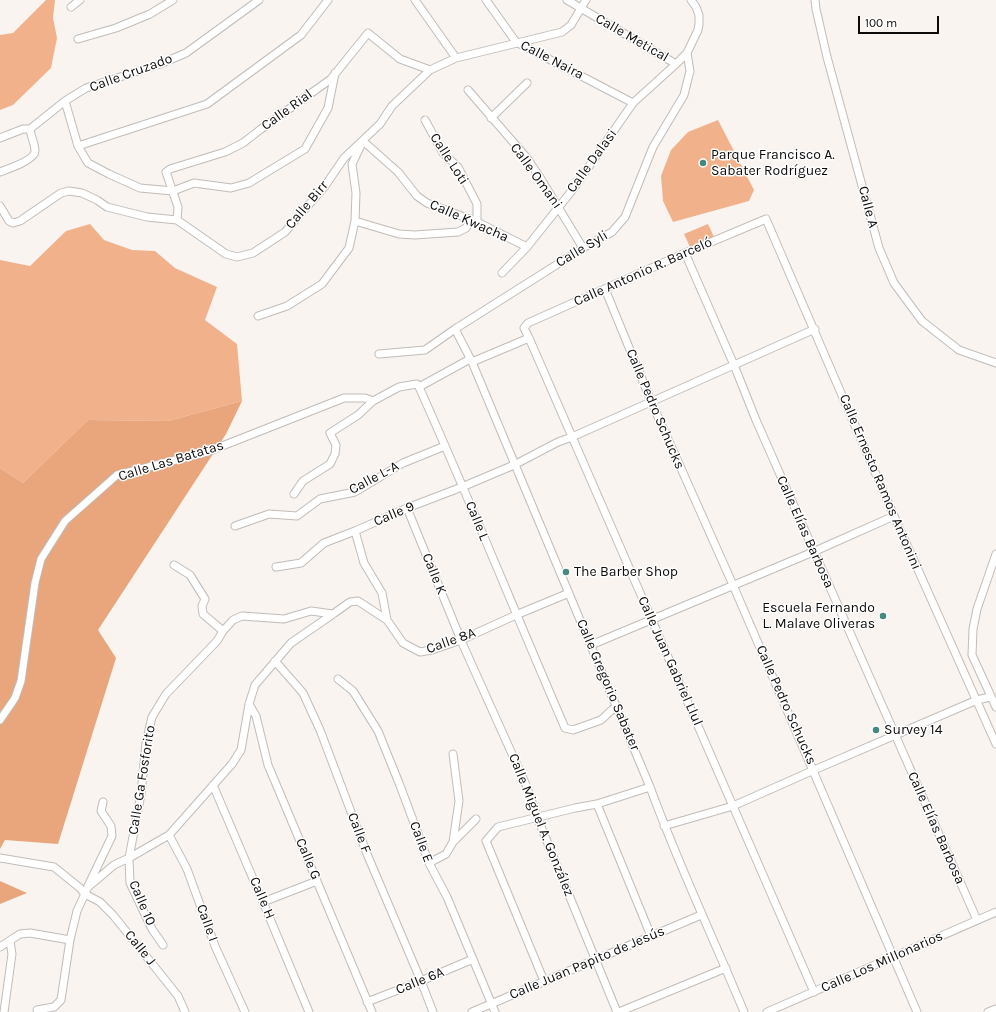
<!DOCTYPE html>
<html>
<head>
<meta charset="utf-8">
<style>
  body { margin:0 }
  #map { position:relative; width:996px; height:1012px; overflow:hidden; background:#f9f4f0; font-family:Karla,sans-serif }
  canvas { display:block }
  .scale { position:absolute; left:858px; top:16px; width:81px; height:18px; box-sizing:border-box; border:2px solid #0d0b0a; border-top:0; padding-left:5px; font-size:12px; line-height:14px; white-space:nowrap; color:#0d0b0a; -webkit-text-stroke:3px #fff; paint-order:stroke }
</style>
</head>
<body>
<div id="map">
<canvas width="996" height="1012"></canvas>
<div class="scale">100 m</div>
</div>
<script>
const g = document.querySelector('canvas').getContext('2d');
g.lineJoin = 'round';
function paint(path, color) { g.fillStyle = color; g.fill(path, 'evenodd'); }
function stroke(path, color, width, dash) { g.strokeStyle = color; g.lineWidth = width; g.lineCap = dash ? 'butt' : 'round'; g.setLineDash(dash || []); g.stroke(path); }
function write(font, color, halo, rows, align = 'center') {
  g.font = font + ' Karla,sans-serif'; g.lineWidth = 3; g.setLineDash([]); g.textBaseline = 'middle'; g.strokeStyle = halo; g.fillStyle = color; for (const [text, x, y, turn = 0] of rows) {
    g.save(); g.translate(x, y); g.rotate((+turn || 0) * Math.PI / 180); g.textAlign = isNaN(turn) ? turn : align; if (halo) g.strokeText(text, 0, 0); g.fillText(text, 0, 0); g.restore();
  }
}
paint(new Path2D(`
  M46,0H55L53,18L57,38L51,68L13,105L0,110V35L13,33Z
  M718,120L754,190L749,201L673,222L663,201L661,176L671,150L688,132Z
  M90,224L104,240L132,250L155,251L175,268L217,287L205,320L237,344L242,401L168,421L88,420L23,483L0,468V260L30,266L66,231Z
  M708,224L714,237L690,247L684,234Z`), '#f1b28b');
paint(new Path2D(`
  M242,401L226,434L98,630L116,658L58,844L5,840L0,849V468L23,483L88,420L168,421Z
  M0,881L27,893L0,904Z`), '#e9a57b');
const minor = new Path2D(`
  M415,0L456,58
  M486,0L516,42L633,103
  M567,0L676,64
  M815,0L816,9L827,57L879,248L894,283L922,321L959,350L996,363
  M71,7L80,0
  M78,39L116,28L150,14L173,0
  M468,90L527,158L541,179L583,248
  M65,101L78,146L88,163L109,174L140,188L173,191L194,183L231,188L249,183L305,149L328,108L335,73
  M491,118L527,83
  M425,120L443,153L458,167L477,204V222
  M0,138L23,129H30L65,101L86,88L160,64L186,53L259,0
  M78,146L207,104L301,35L328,0
  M0,172C8,169 35,160 35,151C35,144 31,137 30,129
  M0,206L9,221L13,223L20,221L61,193L69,191L82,193L97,200L107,207L147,217L177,220L226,254L237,257L253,253L285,232L325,186L344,158L380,124L392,106L430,70L456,58L562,32L571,25L586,0
  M177,220L178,207L166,172L170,169L225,152L243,143L261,129L331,79L368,33L400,59L430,70
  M355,221L399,234L415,235L458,232L466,228L471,219
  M685,253L734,365L756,420L977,920
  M502,273L527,247L574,188L633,103L676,64L687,53L698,30L699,24V15L696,7L691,0
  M605,289L651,401L733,585L917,1012
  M258,316L287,306L322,284L349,248L355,221L356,193L352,164L363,141L398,172L417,196L427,203L477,222L527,247
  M455,329L472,362L650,787C678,864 713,937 744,1012
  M379,354L425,350L455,329L583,248L612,232L625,217L653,147L684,95L690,71L687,53
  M472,362L529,338
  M419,387C470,500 516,615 565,728L573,730L601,720L616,706
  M419,387L470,359
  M294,494L303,481L330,464L335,454L336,445L330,433L358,415L373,401
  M407,508L463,645L526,785L537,817L617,1012
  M235,526L269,514L297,516L320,499L355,492L403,463L445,446
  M355,531L364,563L382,593L387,620L403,643L420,652L432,650L461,640L516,615L569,593
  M996,554L977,609L973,629L972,655L996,707
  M174,565L190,575L205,599L202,606L203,614L223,631
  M276,567L301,563L324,543L355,531L407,508L462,487L514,465L558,442L572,437L815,329
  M591,645L813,552L894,516
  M275,661L303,693L320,730L367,854L421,981L433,1012
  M338,679L353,691L378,731L399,783L429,863L447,897L495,1012
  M249,704L256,716L268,765L372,1012
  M0,720L15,698L21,681L35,583L41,559L65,521L117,475L207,452L344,398H365L373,401L399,387L417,384L419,387
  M453,754L459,801L453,842
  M213,785L263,902L309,1012
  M597,804L651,936
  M664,826L733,806L814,770L977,700L990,697
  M169,835L187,869L215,946L245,1012
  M0,858L54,867L80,888L85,894L100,902L113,915L178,996L185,1012
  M429,863L446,854L453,842L476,819
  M88,886L112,836L111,826L101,811L103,802
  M263,902L317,881
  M163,945L152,929L130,883L129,858L141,794L146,743L152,717L166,694L217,641L223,631L233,620L242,616L284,619L311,611L333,614L350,602L358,601L387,620
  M0,947L20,934L30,933L70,940
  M544,981L486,841L498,827L575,808L597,804L650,787
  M814,992L529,338L524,328L528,323L685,253L766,219L894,516L996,744
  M367,1002L421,981L473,959
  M37,1010L54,1007L61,1000L70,940L77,911L88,887L114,865L129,858L169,835L232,764L241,750L249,704L255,685L291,643L333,614
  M4,1012L12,954L10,941
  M472,1012L701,915
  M619,1012L726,968
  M767,1012L996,912
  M988,1012L996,1009`);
stroke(minor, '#c1bcb8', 9);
stroke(minor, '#fff', 7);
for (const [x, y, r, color] of [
  [703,163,4,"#448a81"],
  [566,572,4,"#448a81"],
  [883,616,4,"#448a81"],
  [876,730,4,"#448a81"]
]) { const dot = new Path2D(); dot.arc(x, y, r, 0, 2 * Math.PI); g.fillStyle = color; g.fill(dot); stroke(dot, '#fff', 1.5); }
write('14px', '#0d0b0a', '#fff', [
  ["Calle Metical",632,38,30],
  ["Calle Naira",552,60,27],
  ["Calle Cruzado",131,73,-20],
  ["Calle Rial",287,110,-36],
  ["Calle Loti",449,159,57],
  ["Calle Dalasi",592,161,-54],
  ["Calle Omani",536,176,54],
  ["Calle Birr",307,205,-50],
  ["Calle A",868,207,75],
  ["Calle Kwacha",469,221,24],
  ["Calle Syli",582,249,-31],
  ["Calle Antonio R. Barceló",643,272,-24],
  ["Calle Pedro Schucks",655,409,67],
  ["Calle Las Batatas",171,461,-17],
  ["Calle L-A",374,478,-28],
  ["Calle Ernesto Ramos Antonini",880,482,67],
  ["Calle 9",394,514,-23],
  ["Calle L",477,521,68],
  ["Calle Elías Barbosa",805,532,66],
  ["Calle K",434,574,68],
  ["Calle 8A",451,641,-20],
  ["Calle Juan Gabriel Llul",670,661,66],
  ["Calle Gregorio Sabater",608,685,67],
  ["Calle Pedro Schucks",786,705,66],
  ["Calle Ga Fosforito",142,780,-81],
  ["Calle Miguel A. González",541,825,68],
  ["Calle Elías Barbosa",936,828,66],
  ["Calle F",359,833,69],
  ["Calle E",421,842,69],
  ["Calle G",308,859,67],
  ["Calle H",262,898,67],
  ["Calle 10",142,903,67],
  ["Calle I",207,923,70],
  ["Calle J",140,948,51],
  ["Calle Los Millonarios",882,962,-24],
  ["Calle Juan Papito de Jesús",587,963,-23],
  ["Calle 6A",420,981,-22]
]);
write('14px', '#0d0b0a', '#fff', [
  ["Parque Francisco A.",711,155],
  ["Sabater Rodríguez",711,171],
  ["The Barber Shop",574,572],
  ["Escuela Fernando",875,608,"right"],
  ["L. Malave Oliveras",875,624,"right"],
  ["Survey 14",884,730]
], 'left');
</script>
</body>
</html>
